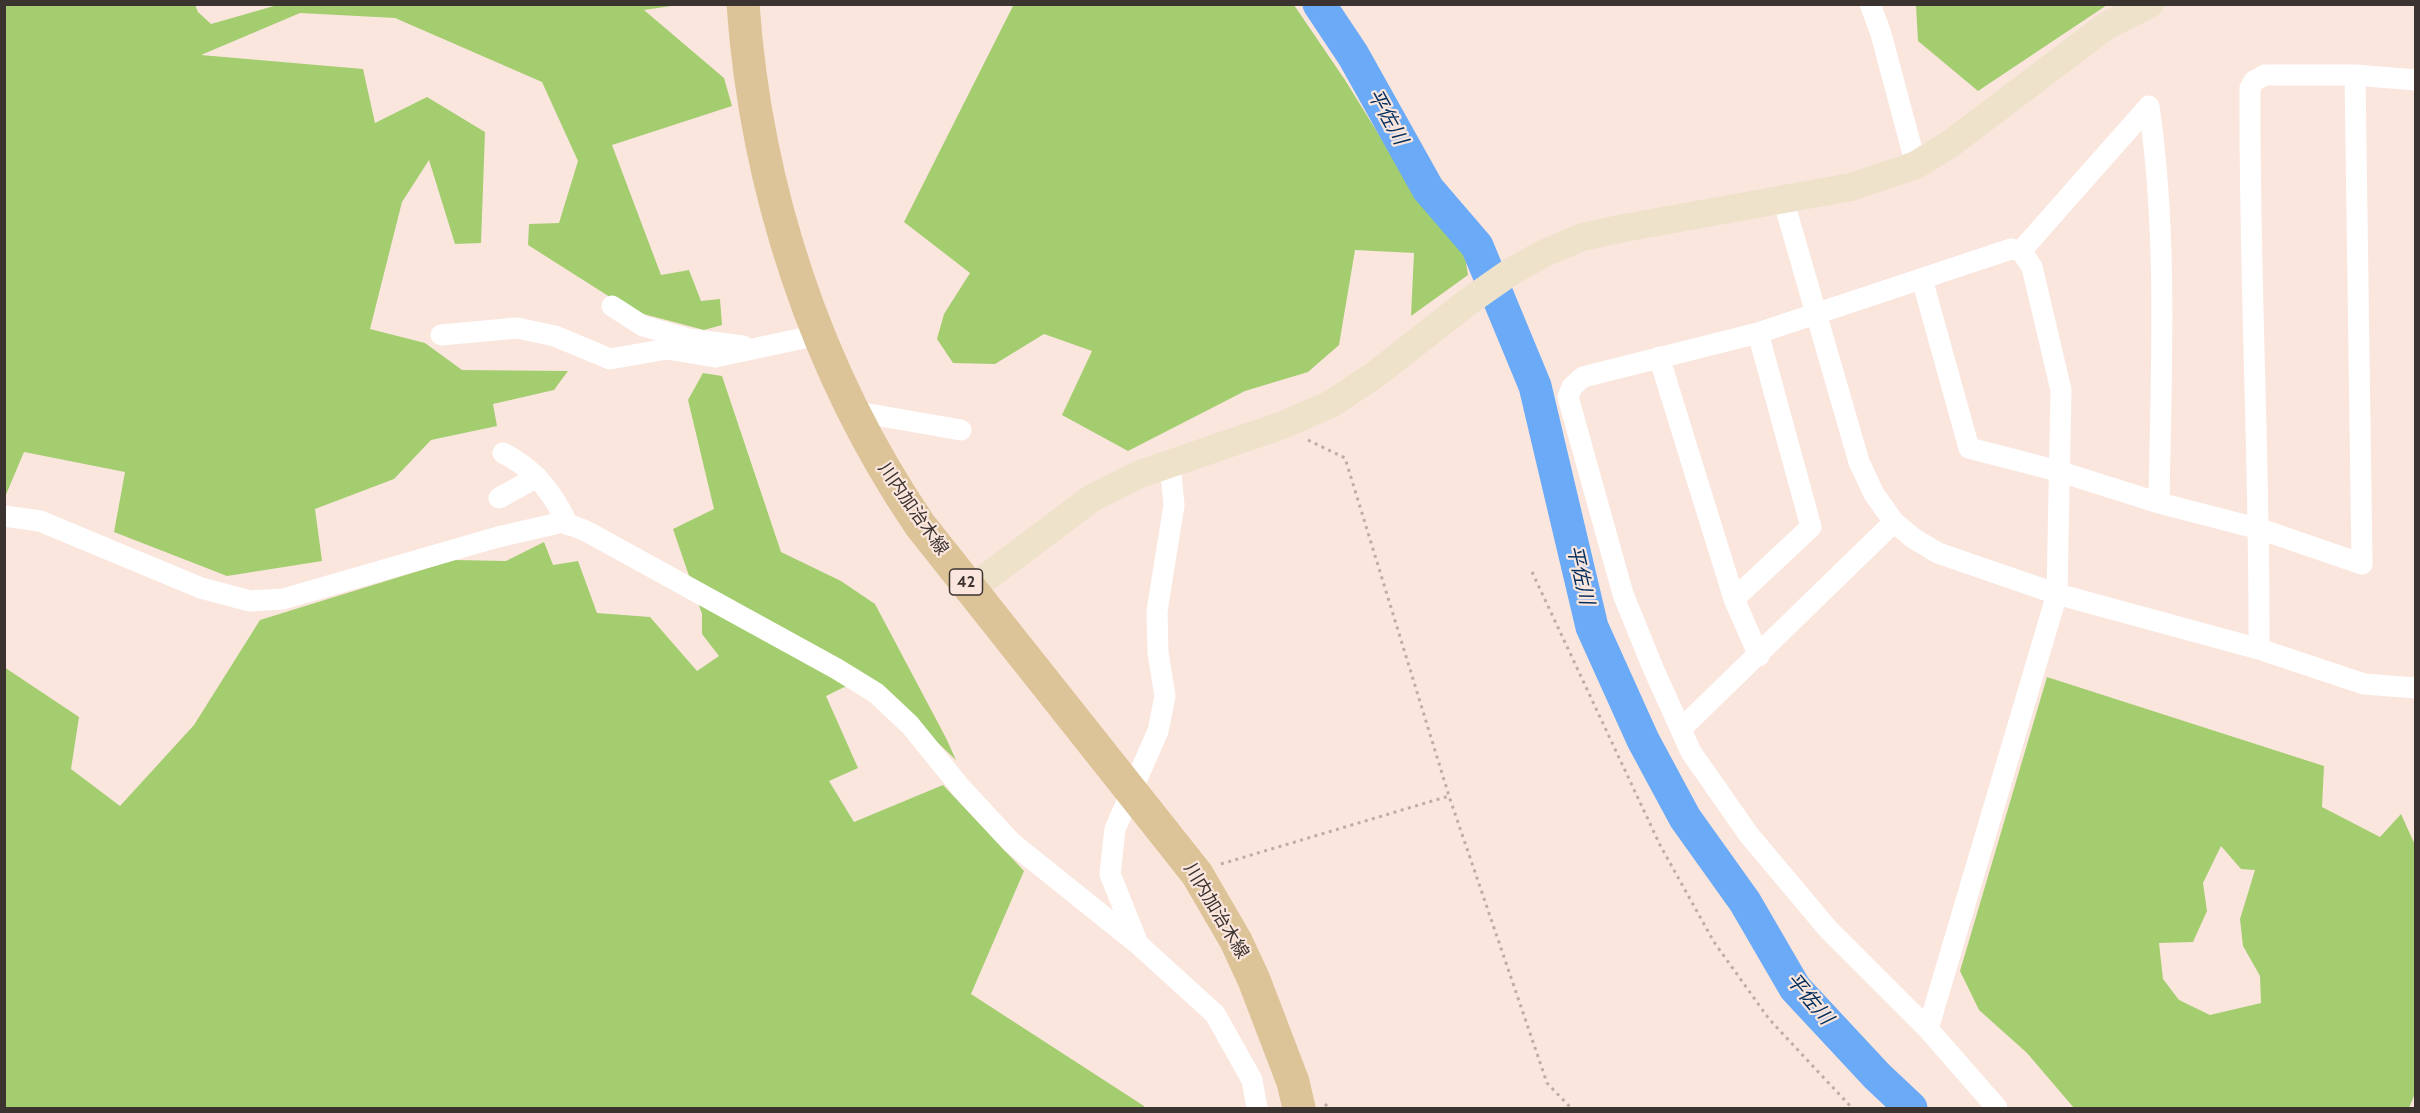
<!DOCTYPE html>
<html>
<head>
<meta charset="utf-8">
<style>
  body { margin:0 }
  #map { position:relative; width:2420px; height:1113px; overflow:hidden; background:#fbe6de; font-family:Cabin,sans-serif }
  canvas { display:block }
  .frame { position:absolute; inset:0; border:6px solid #3b3330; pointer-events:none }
</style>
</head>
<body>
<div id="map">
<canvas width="2420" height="1113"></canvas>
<div class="frame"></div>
</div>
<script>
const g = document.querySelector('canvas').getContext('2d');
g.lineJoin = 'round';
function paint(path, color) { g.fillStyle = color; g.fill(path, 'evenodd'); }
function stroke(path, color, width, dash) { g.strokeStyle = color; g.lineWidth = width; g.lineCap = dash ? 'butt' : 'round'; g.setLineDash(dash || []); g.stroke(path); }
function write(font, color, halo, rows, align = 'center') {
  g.font = font + ' Cabin,"Noto Sans JP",sans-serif'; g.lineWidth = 4.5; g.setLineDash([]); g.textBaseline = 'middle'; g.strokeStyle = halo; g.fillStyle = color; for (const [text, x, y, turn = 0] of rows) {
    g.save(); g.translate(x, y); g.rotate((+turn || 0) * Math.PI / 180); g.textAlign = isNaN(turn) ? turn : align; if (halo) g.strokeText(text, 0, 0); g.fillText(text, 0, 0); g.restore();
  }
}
paint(new Path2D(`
  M281,4L678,5L644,10L724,78L732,106L612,145L661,275L689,270L701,301L720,299L722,325L704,330L632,311L528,245L529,224L559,223L578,161L542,82L395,18L300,13L201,55L363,69L375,123L427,97L485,132L481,243L455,244L429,160L402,202L370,329L425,343L462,370L568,371L554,390L493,404L497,426L431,440L394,479L315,509L322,561L227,576L114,532L125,472L24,452L5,497V5H195L198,12L211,24Z
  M1014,4L1294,5L1345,80L1426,211L1464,251L1468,275L1411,316L1414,253L1355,250L1339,345L1308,372L1245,391L1128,451L1062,415L1092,351L1044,334L995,364L953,363L937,339L944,314L970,273L904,222Z
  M1916,5V4L2107,5L1978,91L1918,41Z
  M703,373L722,376L781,552L841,581L875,604L946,738L956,760L867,676L826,696L858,768L829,781L854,822L943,785L1024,871L971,994L1144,1106L1145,1108H5L4,667L79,717L71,769L120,806L194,725L260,620L454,560L506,561L544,542L553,565L578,561L597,613L650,617L697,671L719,656L702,634V614L673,529L714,509L688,400Z
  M2047,677L2324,766L2322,807L2380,837L2401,814L2416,847V1091L2409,1108H2074L2027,1053L1979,1010L1960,971ZM2221,846L2241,869L2255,870L2240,919L2243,946L2260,976L2261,1003L2210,1015L2179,1000L2163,979L2159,943L2193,942L2207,911L2203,883Z`), '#a4cd70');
stroke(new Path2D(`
  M1319,4L1353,55L1428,189L1477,246L1535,386L1592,627L1643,740L1685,818L1745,902L1795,988L1877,1076L1911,1108`), '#6aaaf6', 33);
stroke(new Path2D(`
  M1308,440L1345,458L1449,796L1547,1083L1571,1108
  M1532,572L1660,845L1714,942L1769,1019L1852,1108
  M1221,864L1449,796
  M1325,1104L1329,1108`), '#beada7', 3, [3, 4.5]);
stroke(new Path2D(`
  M1870,4L1881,34L1916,165
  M1783,199L1859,462L1874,494L1894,522L1913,538L1938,553L2057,594L2259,649L2364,684L2416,688
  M2021,251L2149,106C2168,237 2161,371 2159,503
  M1922,279L1969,448L2058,471L2159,503L2260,529L2362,564L2355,75
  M612,306L643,326L689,339L743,346
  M441,335L517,328L555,336L610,359L667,349L715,357L818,335
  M1659,357L1734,599L1759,656
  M852,411L961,430
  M503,453C534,468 554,494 568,525
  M1170,464L1174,505L1157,611L1158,653L1165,696L1158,731L1115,829L1110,874L1138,944L1215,1014L1252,1080L1257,1108
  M499,498L537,477
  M4,516L40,521L201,588L250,601L283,599L498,537L563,522L586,531L837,669L876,693L910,725L962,789L1012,843L1138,944
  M1734,599L1811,527L1758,333
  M2259,649C2260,462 2249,275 2250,88L2254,81L2265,75H2355L2416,80
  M1681,729L1894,522
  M1928,1029L2057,594L2061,390L2032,267L2021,251L2011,249L1758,333L1583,377L1572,387L1568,397L1623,594L1653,668L1691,752L1749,835L1828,929L1928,1029L1997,1108`), '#fff', 21);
stroke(new Path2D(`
  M971,589L1092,498L1140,474L1283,425L1331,404L1376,374L1469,301L1512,271L1545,253L1582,237L1624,228L1851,187L1916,165L1950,144L2106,26L2150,4`), '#eee2cb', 28);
stroke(new Path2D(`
  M743,4C756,189 816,372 920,525L1197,874L1236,941L1254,980L1293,1082L1299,1108`), '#ddc498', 33);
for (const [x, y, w] of [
  [966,582,33]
]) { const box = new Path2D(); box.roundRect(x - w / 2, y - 13, w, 26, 4.5); g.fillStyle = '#fbe6de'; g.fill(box); stroke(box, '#3b3330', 1.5); }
write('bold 16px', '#3b3330', null, [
  ["42",966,582]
]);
write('18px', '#3b3330', '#fbe6de', [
  ["川内加治木線",913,509,55],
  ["川内加治木線",1216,911,59]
]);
write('italic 20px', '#002d5b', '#fbe6de', [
  ["平佐川",1387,117,61],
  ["平佐川",1580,575,77],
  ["平佐川",1809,999,50]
]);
</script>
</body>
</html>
